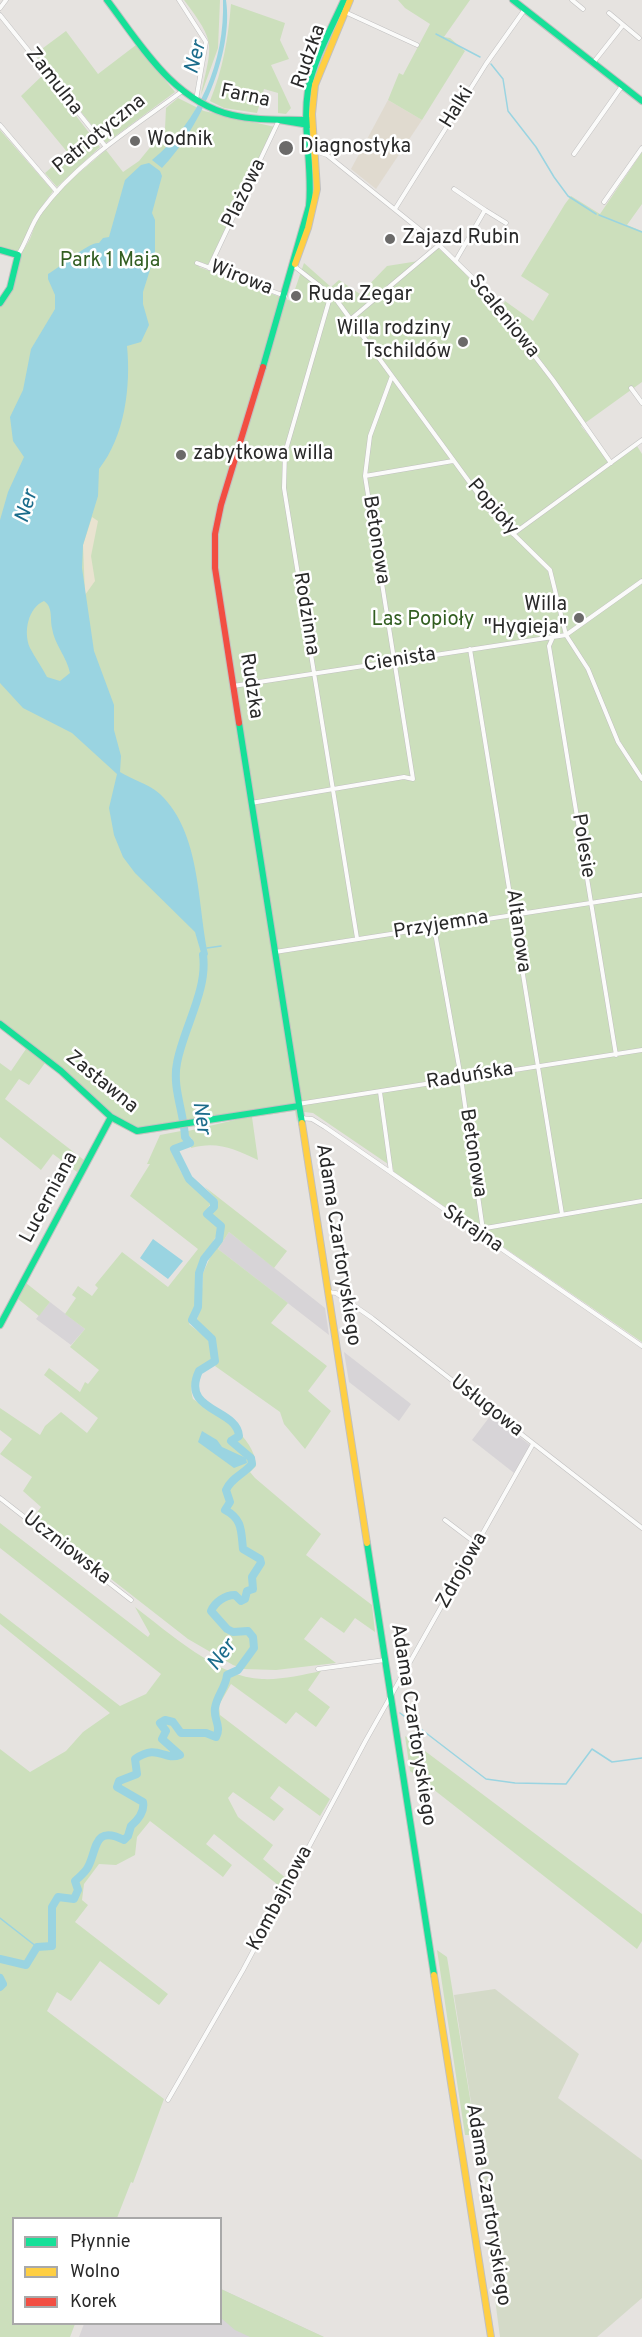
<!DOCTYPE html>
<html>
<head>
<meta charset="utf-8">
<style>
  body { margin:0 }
  #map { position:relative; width:642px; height:2337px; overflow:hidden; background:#e6e3e0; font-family:Overpass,sans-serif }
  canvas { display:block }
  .legend { position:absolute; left:12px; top:2217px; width:210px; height:108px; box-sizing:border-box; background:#fff; border:2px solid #a9a9a9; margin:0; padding:8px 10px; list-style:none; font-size:18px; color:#292929 }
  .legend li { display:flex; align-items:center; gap:12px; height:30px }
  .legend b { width:30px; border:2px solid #a9a9a9 }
</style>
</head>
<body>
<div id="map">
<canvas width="642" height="2337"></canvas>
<ul class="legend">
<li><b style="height:8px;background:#16e098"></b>Płynnie</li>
<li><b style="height:8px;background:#ffcf43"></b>Wolno</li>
<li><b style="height:8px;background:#f24e42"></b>Korek</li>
</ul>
</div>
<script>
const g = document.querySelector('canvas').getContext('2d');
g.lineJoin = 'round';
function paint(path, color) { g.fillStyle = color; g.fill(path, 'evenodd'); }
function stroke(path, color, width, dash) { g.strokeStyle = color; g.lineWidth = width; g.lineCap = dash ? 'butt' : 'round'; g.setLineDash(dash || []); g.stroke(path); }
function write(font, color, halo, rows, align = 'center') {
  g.font = font + ' Overpass,sans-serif'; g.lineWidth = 5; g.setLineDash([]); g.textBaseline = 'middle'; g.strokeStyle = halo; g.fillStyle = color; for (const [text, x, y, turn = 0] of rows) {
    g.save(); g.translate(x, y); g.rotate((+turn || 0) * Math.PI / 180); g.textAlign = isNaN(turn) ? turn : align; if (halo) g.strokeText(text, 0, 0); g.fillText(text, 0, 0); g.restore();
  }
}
paint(new Path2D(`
  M229,1232L325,1308L329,1335L218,1249Z
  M50,1302L85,1329L71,1345L36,1319Z
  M344,1352L411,1404L399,1421L349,1382Z
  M491,1415L530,1445L514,1473L472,1440Z
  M221,2289L324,2337H79L84,2324H220Z`), '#d7d4d7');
paint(new Path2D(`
  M388,100L422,120L376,189L351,169Z`), '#e0dacf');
paint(new Path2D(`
  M184,0H220L218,48L201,95C212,43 217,44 184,0Z
  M398,0H470L444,37L450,38L465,51L422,120L388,100L399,73L403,75L430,24L405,8Z
  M231,4L285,23L280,40L289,59L271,65L291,108L286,114L278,113V93L264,89L257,113L224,108L210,101C223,69 228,39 231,4Z
  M66,31L98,74L136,45L175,92L106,143L35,54Z
  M44,74L100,147L57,187L45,173L68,153L21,96Z
  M178,98L204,111L275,127L208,265L201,262L199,267L291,301L304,263L331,287L339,280L360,294L387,266L425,260L438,248L458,265L499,314L505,301L533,321L549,294L521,276L565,204L571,196L600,214L642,152V204L627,225L642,231V382L581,426L612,464L637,446L642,454V1342L394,1172L392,1164H388L313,1113L304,1112V1116L297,1111V1122L295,1111L252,1117L258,1160C234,1149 218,1141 191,1148L192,1139L188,1135V1131L239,1119L137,1135L113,1123L81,1090L45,1063L29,1085L19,1079L5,1099L84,1160L77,1172L53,1154L41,1170L0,1137V1063L11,1071L26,1049L0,1028V307L9,295L21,254L30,239L38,217L60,189L106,150L123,172L139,161L165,129L166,108Z
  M0,130L53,191L33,219L24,244L16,252L0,247Z
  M181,1131L185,1143L173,1146L171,1150L181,1172L211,1203L204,1214L217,1226V1235L202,1259L197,1274L196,1306L189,1324L209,1340L212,1359C196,1368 188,1381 193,1399C217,1414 255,1436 256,1466L250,1472L255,1478L321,1534L306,1555L372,1605L375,1632L355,1618L344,1633L321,1617L304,1639L336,1663L276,1670L244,1669L233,1665L188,1639L33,1518L41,1507L23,1491L32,1477L0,1454L12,1439L0,1430V1408L40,1435L45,1426L61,1412L87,1433L98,1418L44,1375L49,1368L80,1392L85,1382L88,1384L99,1370L70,1347L85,1329L65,1314L76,1298L72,1295L78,1286L92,1296L98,1288L95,1285L122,1252L168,1287L198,1249L130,1196L150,1164H147L160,1135Z
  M205,1187L287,1251L274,1268L229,1232L218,1249L288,1303L271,1323L327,1366L308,1391L331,1411L305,1449L284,1424L280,1412L215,1366L218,1360L215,1337L196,1322L201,1307L203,1273L212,1253L222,1240L224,1225L211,1215L217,1207L218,1201Z
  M26,1283L50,1302L39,1316L18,1299Z
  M0,1523L148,1637L150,1634L135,1607C168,1632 219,1678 262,1679C281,1680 302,1675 321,1671L308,1690L330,1707L316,1727L296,1712L286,1724L231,1684L219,1705L220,1715L330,1799L320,1816L279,1786L270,1798L284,1809L274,1821L233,1792L228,1798L238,1817L273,1845L263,1859L287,1879L283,1889L214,1834L206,1844L232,1865L223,1877L150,1821L137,1837L135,1855L116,1865L99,1864L84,1884L82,1900L88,1905L75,1922L168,1994L159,2005L100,1961L71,2001L57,1992L47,2011L164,2099L133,2183L131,2182L117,2218H14V2324H75L70,2337H0V1749L30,1772L66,1751L83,1732L110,1713L0,1624V1613L120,1706L146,1694L161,1674L0,1548Z
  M405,1736L642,1914V1941L637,1949L410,1771Z
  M437,1950L447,1957L476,2135H465Z
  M221,2289L324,2337H250L235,2330L221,2318Z`), '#ccdfbc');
paint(new Path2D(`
  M92,517L98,521L91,556L95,581L85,595L83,545Z`), '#e9e3d0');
paint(new Path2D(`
  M495,1989L579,2054L558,2098L642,2160V2298L597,2337H500L488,2246L492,2234L454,1995Z`), '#d4dac8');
paint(new Path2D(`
  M223,0H226C234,54 199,130 162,168L152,160C200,121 225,62 223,0Z
  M149,163L160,171L162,176L152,213L155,220V254L143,292V304L149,325L141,342L127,346C131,386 125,436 99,469L98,496L83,545L82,568L94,651L114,705V730L121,756L120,772C131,779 149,784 160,794C201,833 197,902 208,954L204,963L195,932L135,873L123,857L114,835L109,808L117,774L72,733L23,708L0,683V520L8,492L24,457L13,441L10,417L23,390L31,349L55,309V295L48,279V274C59,268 90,241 99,243L103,238L109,237L125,180L141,165ZM44,601C53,607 50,618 52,628C54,644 67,657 70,673L60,681L47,677C42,667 35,658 30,648C23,632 28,608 44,601Z
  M153,1239L183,1261L168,1279L140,1258Z
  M202,1431L217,1440L222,1447L246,1458L247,1463L234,1468L198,1442Z`), '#9ad4e1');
stroke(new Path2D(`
  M436,34L480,57
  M491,64L503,79L508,111L536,147L554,177L568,196L596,214
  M599,215L642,232
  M207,948L221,946
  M400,1713L486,1779L515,1783L566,1784L592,1749L612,1762L642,1758
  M0,1918L37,1947`), '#9ad4e1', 1.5);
stroke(new Path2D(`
  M0,1959L26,1965L37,1947L52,1946V1907L58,1897L74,1899L78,1890L75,1881C79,1877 85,1873 88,1867C97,1851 93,1824 124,1840L128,1836L131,1826C138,1820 145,1812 143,1802L117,1787L119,1781L137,1774L135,1759C158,1743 163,1761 180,1755L162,1739L166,1731L160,1723L165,1720L173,1722L181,1733H206L216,1737C222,1726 213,1719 215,1708C217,1695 226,1687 227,1675L238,1670L254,1648L253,1637L248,1631L233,1632L227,1629L211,1611C215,1602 225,1595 235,1595L241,1601L245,1599L247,1591L253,1589L252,1577L261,1563L260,1559L243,1549C241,1532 243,1519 225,1510L230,1502L226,1490C231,1478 244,1474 252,1464L251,1458L231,1441L239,1436C237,1408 180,1412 199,1371L215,1361L212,1339L192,1320L198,1307L199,1273L204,1259L219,1240L221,1226L207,1214L214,1207V1202L189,1179L174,1149L190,1143L185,1137C184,1112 172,1088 177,1063C183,1029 208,990 203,955
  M0,1978L3,1984L0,1987`), '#9ad4e1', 8);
const street = new Path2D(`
  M179,0L206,42L196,100
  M572,0L583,9
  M0,8L6,0
  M345,12L417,45
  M609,13L639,38
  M0,15L106,147
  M593,63L623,25
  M0,125L57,192
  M315,151L327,155L439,245L481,286L553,380L611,463
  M574,154L622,86
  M454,189L485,210
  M604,202L642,148
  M395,209L486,64L525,9
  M18,255C27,241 31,224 41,211C77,162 132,128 181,92
  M456,260L485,210L506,223
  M197,263L285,296
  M294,266L335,298L492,513L550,570L566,635L588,669L618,742L642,779
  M209,268L279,120
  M331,294L285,453L284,488L357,938
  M351,319L439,245
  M631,388L642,403
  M365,476L453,461
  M513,534L642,440
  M553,637L549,646L616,1055
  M470,649L562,1214
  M233,686L566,635L642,581
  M251,803L404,777L413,779L365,476L370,436L392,376
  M434,927L461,1078L484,1237
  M275,952L642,895
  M380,1092L391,1172
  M298,1104L642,1050
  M300,1118L312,1119L325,1127L642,1346
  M474,1230L642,1201
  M328,1292L336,1293L372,1318L642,1528
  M0,1498L131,1600
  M445,1520L478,1545
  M318,1669L385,1660
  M168,2100L243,1970L366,1740L533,1444`);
const fast = new Path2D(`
  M107,0C141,45 173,101 232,115C257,121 284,119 310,120
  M513,0L642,101
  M279,120L309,125
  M0,250L18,255L10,288L0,303
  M263,367L309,206C313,168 302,128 308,90C314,59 331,29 344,0
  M239,723L302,1123
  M0,1024L61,1071L111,1117L137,1131L299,1106
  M0,1325L111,1117
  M367,1543L434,1975`);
const slow = new Path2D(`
  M295,264L308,228L317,189L312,114L315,85L350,0
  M302,1123L367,1543
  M434,1975L491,2337`);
const jam = new Path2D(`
  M239,723L215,568V534L221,505L263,367`);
stroke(street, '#c1c0c0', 5);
stroke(fast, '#c1c0c0', 8);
stroke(slow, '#c1c0c0', 8);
stroke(jam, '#c1c0c0', 8);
stroke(street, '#fbfbfa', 4);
stroke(fast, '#16e098', 6);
stroke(slow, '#ffcf43', 6);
stroke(jam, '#f24e42', 6);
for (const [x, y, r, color] of [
  [135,141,6,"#6b6a69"],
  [286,148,8,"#6b6a69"],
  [390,239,6,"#6b6a69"],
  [296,296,6,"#6b6a69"],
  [463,342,6,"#6b6a69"],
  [181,455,6,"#6b6a69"],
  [579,618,6,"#6b6a69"]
]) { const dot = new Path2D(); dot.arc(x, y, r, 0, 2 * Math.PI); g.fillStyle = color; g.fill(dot); stroke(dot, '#fff', 2); }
write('20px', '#292929', '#fff', [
  ["Rudzka",310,57,-71],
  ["Zamulna",53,82,52],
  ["Farna",245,97,12],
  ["Halki",458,108,-58],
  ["Patriotyczna",100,135,-39],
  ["Plażowa",245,194,-64],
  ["Wirowa",241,279,21],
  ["Scaleniowa",503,317,51],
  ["Popioły",492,508,49],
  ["Betonowa",375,540,81],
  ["Rodzinna",305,614,81],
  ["Cienista",400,661,-9],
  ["Rudzka",250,686,81],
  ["Polesie",582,846,81],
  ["Przyjemna",441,926,-9],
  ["Altanowa",517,931,82],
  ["Raduńska",470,1077,-9],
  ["Zastawna",101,1083,39],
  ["Betonowa",472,1153,81],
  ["Lucerniana",50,1198,-62],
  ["Skrajna",472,1230,34],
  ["Adama Czartoryskiego",337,1245,81],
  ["Usługowa",486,1407,38],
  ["Uczniowska",66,1549,38],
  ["Zdrojowa",463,1571,-61],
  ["Adama Czartoryskiego",412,1725,81],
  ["Kombajnowa",281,1899,-62],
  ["Adama Czartoryskiego",487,2205,81]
]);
write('20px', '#292929', '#fff', [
  ["Wodnik",147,141],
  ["Diagnostyka",300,148],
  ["Zajazd Rubin",402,239],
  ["Ruda Zegar",308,296],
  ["Willa rodziny",451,330,"right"],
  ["Tschildów",451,353,"right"],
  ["zabytkowa willa",193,455],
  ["Willa",567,606,"right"],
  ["\"Hygieja\"",567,629,"right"]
], 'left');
write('20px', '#325e21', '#fff', [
  ["Park 1 Maja",110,262],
  ["Las Popioły",423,621]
]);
write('italic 21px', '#1b6c8b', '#fff', [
  ["Ner",197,58,-75],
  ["Ner",28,507,-73],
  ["Ner",200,1118,82],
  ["Ner",223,1656,-53]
]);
</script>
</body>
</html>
